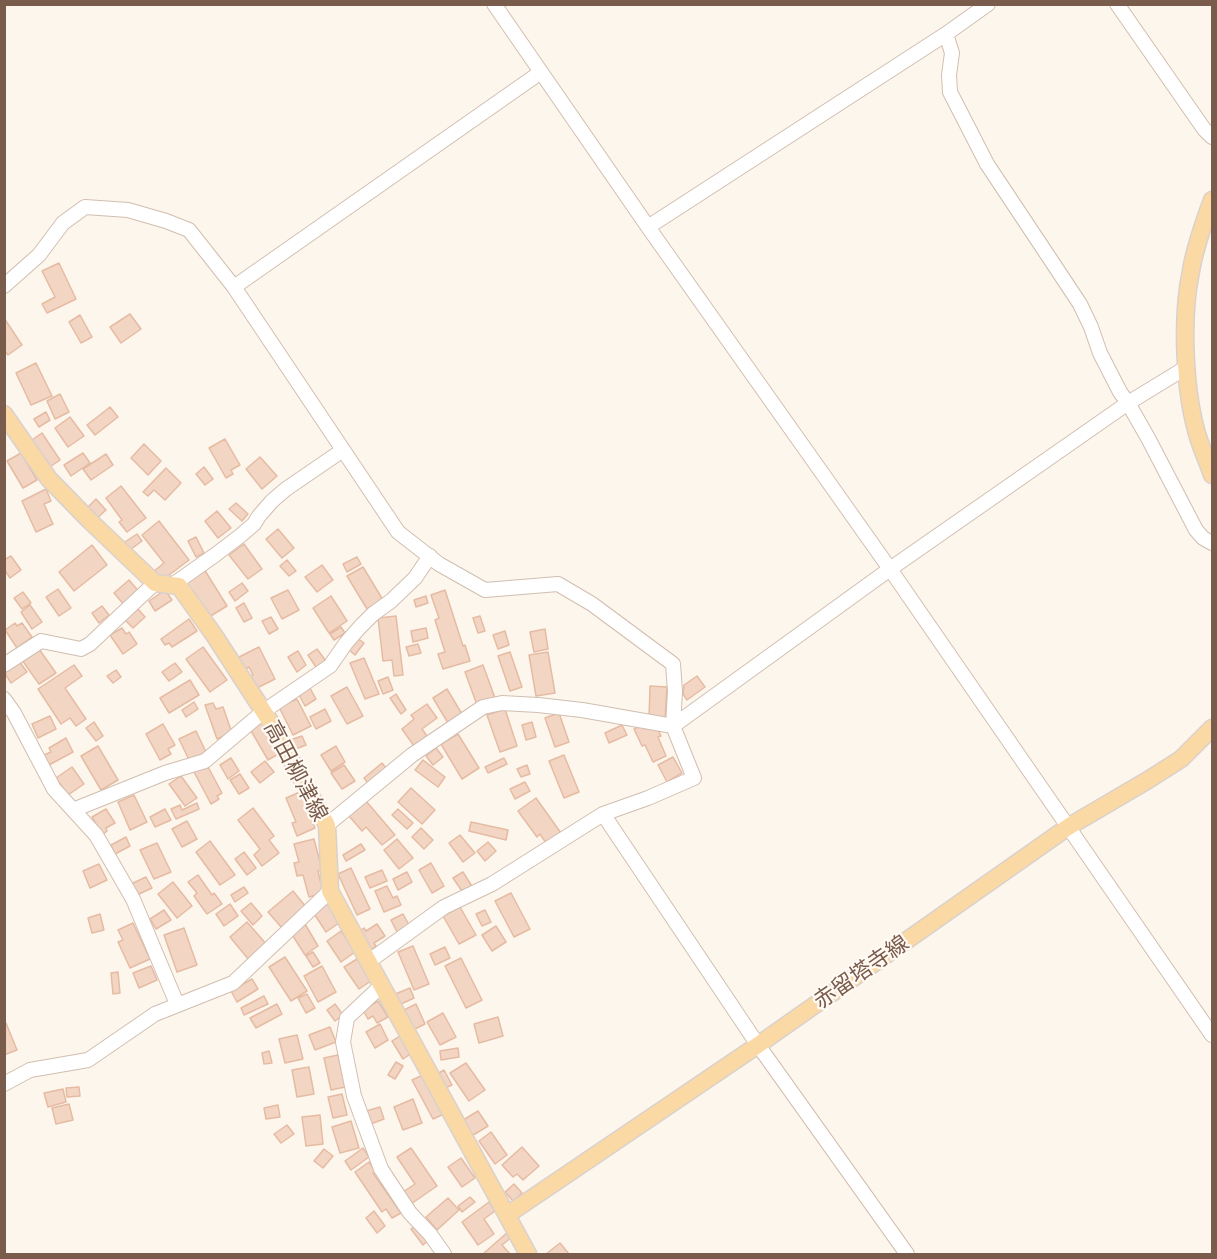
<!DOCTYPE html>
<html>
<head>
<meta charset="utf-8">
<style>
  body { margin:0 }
  #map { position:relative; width:1217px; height:1259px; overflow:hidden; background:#fdf6ec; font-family:"Exo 2",sans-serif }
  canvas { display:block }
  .frame { position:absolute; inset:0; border:6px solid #7a5c4d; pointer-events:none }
</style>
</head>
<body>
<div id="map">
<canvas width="1217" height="1259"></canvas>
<div class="frame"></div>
</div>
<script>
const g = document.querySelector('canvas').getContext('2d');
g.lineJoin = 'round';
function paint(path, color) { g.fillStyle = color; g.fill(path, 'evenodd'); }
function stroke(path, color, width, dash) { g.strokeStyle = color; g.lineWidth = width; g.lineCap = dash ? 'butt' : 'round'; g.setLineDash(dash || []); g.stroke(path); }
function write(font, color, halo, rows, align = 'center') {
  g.font = font + ' "Exo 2","Noto Sans JP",sans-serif'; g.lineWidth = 4.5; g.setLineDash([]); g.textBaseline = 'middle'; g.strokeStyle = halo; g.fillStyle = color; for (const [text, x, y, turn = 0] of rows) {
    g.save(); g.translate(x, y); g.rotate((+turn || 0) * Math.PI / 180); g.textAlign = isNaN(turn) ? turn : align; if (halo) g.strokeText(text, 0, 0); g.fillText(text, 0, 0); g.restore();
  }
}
const building = new Path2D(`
  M59,263L76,299L47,313L42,304L55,297L42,271Z
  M130,314L141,329L121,343L110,327Z
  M80,315L92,337L81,343L69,322Z
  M4,318L22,345L8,355L4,350Z
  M36,363L52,396L31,405L16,373Z
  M60,394L69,412L55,419L47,401Z
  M110,407L118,417L95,435L87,425Z
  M46,412L50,420L39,427L34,419Z
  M70,417L84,436L68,447L55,428Z
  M42,433L60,460L47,469L29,442Z
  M225,439L240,465L231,470L233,474L226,478L209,448Z
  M144,444L161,461L148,475L131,458Z
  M21,453L37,480L23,488L7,461Z
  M83,453L90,463L71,476L64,465Z
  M106,454L113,465L91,480L83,469Z
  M260,457L277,476L262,489L246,469Z
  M204,467L213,479L205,485L196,474Z
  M166,468L181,483L165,500L154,490L148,496L143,492Z
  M121,486L146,518L127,532L119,522L122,520L106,498Z
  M46,489L51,501L44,504L53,524L36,532L22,501Z
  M96,499L106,510L95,520L85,510Z
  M236,503L248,514L242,521L229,509Z
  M217,511L231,528L218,538L205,521Z
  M159,521L189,560L161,581L153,572L164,563L142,535Z
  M278,529L294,548L282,558L266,539Z
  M137,534L142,541L130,550L125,542Z
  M196,537L204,553L196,557L188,541Z
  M244,544L262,569L248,579L229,555Z
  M92,545L107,565L74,591L59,572Z
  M11,556L21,570L10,578L4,569V560Z
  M357,557L361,564L347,572L343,564Z
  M287,560L296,571L289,576L280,566Z
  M322,565L333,580L317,592L305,577Z
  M363,567L383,600L367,609L347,576Z
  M204,569L227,606L209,617L194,592L191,595L183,582Z
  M129,580L140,593L125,606L114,593Z
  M242,583L248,591L235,601L229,592Z
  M58,589L71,608L59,616L46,597Z
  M165,590L172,600L155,611L149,601Z
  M288,590L299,610L282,619L271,598Z
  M445,590L463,646L465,645L470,661L443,669L438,654L445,652L435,620L439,618L431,595Z
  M23,592L31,603L22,609L14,598Z
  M331,596L347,621L329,633L313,608Z
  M426,596L428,603L416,607L414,600Z
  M244,603L252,618L244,622L236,608Z
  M30,605L42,622L32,629L21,612Z
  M102,606L109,615L99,623L92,613Z
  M138,609L145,617L133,628L125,620Z
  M396,616L403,675L394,676L392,660L383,661L378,618Z
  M480,616L485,631L478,633L473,618Z
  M271,617L278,629L269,634L262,621Z
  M189,619L197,631L172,647L169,643L165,645L161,639Z
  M15,623L17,626L22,623L32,637L17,648L5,630Z
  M341,627L345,633L334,640L330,634Z
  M122,628L126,634L129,632L137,644L123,654L110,635Z
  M426,628L428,638L413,642L411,631Z
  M545,629L548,649L534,652L530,632Z
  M505,631L509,645L498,649L493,635Z
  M357,638L364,643L355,655L349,650Z
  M418,644L421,653L409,656L406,647Z
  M203,647L227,680L210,692L186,659Z
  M259,647L275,679L257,688L251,676L253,675L249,667L241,671L235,659Z
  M39,649L56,673L39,684L22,660Z
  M317,649L326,661L316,667L308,655Z
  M298,651L306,665L297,672L288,657Z
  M510,652L522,687L510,691L498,656Z
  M548,652L555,693L536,696L529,655Z
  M364,658L379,694L365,699L350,663Z
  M19,661L27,672L11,683L4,672Z
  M175,663L182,672L169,681L162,672Z
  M74,665L82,676L65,688L86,719L76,726L70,718L61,724L38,689Z
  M483,665L495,698L477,705L465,672Z
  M116,670L121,677L113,683L107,676Z
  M697,676L705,687L687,700L683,694L684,685Z
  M388,677L393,690L383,694L378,681Z
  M190,680L199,695L169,713L160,698Z
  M650,686L667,687L665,720L649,719Z
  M347,687L363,716L347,724L331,696Z
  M310,688L316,699L305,706L299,695Z
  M447,689L462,714L448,723L433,698Z
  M396,694L406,710L401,714L390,698Z
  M297,699L311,726L293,735L279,707Z
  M194,702L198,709L186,717L182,710Z
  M213,703L216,709L223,707L232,733L217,739L205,705Z
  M427,704L437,718L422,729L427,736L414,746L402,729L414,719L411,715Z
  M325,709L331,721L316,729L310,717Z
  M505,709L517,746L500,752L487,715Z
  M559,713L569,742L555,747L545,718Z
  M50,716L56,729L38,738L32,724Z
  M266,721L280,753L268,760L250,729Z
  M94,722L103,736L96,741L86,728Z
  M532,722L536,737L526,740L522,725Z
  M163,724L175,745L168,749L171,754L160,760L146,734Z
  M622,725L627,735L609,743L605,733Z
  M643,725L645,729L652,725L657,727L661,736L658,737L666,756L653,762L645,745L642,746L634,729Z
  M196,731L207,754L190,762L179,739Z
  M458,734L479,768L462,779L441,744Z
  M302,736L306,745L293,750L290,740Z
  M66,738L73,752L49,765L44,755L51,752L49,748Z
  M98,746L118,780L101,790L81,756Z
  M336,746L345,762L331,771L321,755Z
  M436,748L443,757L433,765L426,756Z
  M564,755L579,792L564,798L549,761Z
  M673,757L682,773L667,782L658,765Z
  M231,758L239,771L228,779L220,765Z
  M504,758L507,764L488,773L485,767Z
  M423,760L445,777L438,787L415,770Z
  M265,761L274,772L260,783L251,772Z
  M382,763L389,772L371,787L364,778Z
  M207,765L222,793L217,796L219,799L211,804L194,772Z
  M344,765L355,781L342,789L331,773Z
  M527,765L530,774L521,777L517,769Z
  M72,767L84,784L68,795L56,778Z
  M240,774L249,788L239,794L230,780Z
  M181,776L197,798L185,806L169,784Z
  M525,782L530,791L515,799L510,789Z
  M411,788L435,810L422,824L398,802Z
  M300,792L315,828L297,836L292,823L296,822L286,798Z
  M134,795L147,822L130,830L118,802Z
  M536,798L561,833L546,843L540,834L537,837L518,811Z
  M366,801L395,835L382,845L366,827L362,831L349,816Z
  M197,803L199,809L176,819L171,809L180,805L182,810Z
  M253,808L274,836L269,840L279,853L262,866L254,855L260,849L238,820Z
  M106,809L115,823L106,828L107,831L102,835L92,817Z
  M165,809L171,820L155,827L150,817Z
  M398,809L413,823L407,829L392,815Z
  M187,821L197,839L182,847L172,829Z
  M471,822L508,830L506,840L469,831Z
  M421,828L433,840L424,849L412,837Z
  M460,835L475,853L463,862L449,843Z
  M126,837L130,846L115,854L111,845Z
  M314,839L322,870L318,871L323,893L309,897L303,875L297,876L294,863L299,862L294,844Z
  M397,839L413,858L399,869L384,850Z
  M210,841L235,875L220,885L196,852Z
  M488,842L496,851L485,861L477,851Z
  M157,843L171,872L154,879L140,850Z
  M361,844L365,850L346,861L343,855Z
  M244,852L256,868L247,875L235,859Z
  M431,863L444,886L432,893L419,870Z
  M99,864L107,880L90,888L83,871Z
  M351,868L370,909L357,915L338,874Z
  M382,870L387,881L370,888L365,877Z
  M407,872L412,882L398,890L393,879Z
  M463,872L473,888L464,894L453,878Z
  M198,875L212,895L214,893L222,904L207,914L194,896L197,893L188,882Z
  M146,877L152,888L137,895L131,884Z
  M173,882L192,906L177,918L158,894Z
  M387,886L393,898L397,896L401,905L384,912L375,891Z
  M244,887L248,893L235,902L231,895Z
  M293,891L306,907L282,928L268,912Z
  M511,893L530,929L514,937L495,901Z
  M251,903L262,916L253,925L241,911Z
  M327,903L339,923L326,932L313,912Z
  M230,904L238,916L224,926L216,914Z
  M460,907L476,935L459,944L443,916Z
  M164,910L171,920L156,929L150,919Z
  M485,910L491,922L482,926L476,914Z
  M100,914L104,930L92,933L88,918Z
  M403,914L409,925L397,932L391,920Z
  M247,922L267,945L249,960L230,937Z
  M133,923L150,959L130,968L118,942L123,940L118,930Z
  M305,924L318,946L305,955L291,933Z
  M377,924L385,936L374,943L376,946L367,952L355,934L364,928L366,931Z
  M496,926L506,942L492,951L482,935Z
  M184,928L197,965L177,972L164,935Z
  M341,931L355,952L341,962L327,941Z
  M413,946L429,984L414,990L398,952Z
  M445,947L450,958L435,965L430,954Z
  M313,952L320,963L313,967L306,956Z
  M285,957L307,991L291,1001L269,967Z
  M461,958L482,1000L466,1008L445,966Z
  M357,959L371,981L359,989L344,967Z
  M151,966L157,980L139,988L133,973Z
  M322,966L336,992L318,1002L304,976Z
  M118,972L120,993L113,994L111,973Z
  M252,979L258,989L237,1002L231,991Z
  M410,988L414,998L397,1006L393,995Z
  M307,994L315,1008L306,1013L298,998Z
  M264,996L268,1004L244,1015L241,1008Z
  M378,1001L388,1017L377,1023L373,1016L368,1019L363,1010Z
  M277,1004L282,1014L256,1028L250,1018Z
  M335,1004L343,1015L335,1021L327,1010Z
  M416,1004L425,1024L411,1031L402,1011Z
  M443,1013L456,1037L440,1045L427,1022Z
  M498,1017L503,1036L479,1043L474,1024Z
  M6,1023L17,1050L4,1055V1024Z
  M380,1024L388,1040L375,1048L366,1032Z
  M330,1027L336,1042L315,1050L309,1035Z
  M297,1035L303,1059L285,1063L279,1039Z
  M401,1035L412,1053L403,1059L392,1041Z
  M458,1048L459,1057L441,1060L440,1051Z
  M269,1051L272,1063L264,1064L262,1053Z
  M338,1055L345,1087L331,1090L324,1058Z
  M396,1062L403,1066L395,1079L388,1075Z
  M466,1063L485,1090L469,1101L450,1073Z
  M309,1067L314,1094L297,1097L292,1070Z
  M444,1070L452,1085L445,1088L437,1074Z
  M423,1075L444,1114L433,1119L412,1080Z
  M79,1087L80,1096L67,1097L66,1088Z
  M63,1089L66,1102L48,1107L44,1093Z
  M342,1094L347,1115L333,1118L328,1097Z
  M413,1099L422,1123L403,1130L394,1107Z
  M69,1104L73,1120L56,1124L52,1108Z
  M278,1105L280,1117L266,1119L264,1108Z
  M380,1107L384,1119L368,1125L363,1112Z
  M478,1111L488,1126L470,1137L460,1122Z
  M320,1115L323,1144L306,1146L302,1117Z
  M351,1121L359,1148L340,1153L332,1127Z
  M287,1125L294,1134L281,1143L274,1134Z
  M491,1132L507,1155L495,1164L479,1141Z
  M522,1147L539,1166L523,1180L517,1174L513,1177L502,1165Z
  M363,1148L369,1157L351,1170L345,1161Z
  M411,1148L437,1186L411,1204L403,1192L415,1184L397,1157Z
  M324,1149L333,1156L323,1168L314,1161Z
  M461,1158L475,1178L462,1187L448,1167Z
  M369,1162L376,1172L373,1173L401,1213L392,1218L386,1209L382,1212L355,1172Z
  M514,1184L522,1193L513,1201L505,1192Z
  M470,1197L475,1202L462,1212L458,1206Z
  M448,1198L459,1210L437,1230L426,1217Z
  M489,1202L495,1211L484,1219L494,1234L478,1245L462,1222Z
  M374,1211L385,1226L377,1233L366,1218Z
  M418,1225L429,1240L423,1245L411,1229Z
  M508,1232L512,1237L502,1245L510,1254H485L484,1253Z
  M560,1243L569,1254H546Z`);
paint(building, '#f3d5c3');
stroke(building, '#e6bba3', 1.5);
const minor = new Path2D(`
  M494,4L648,227L890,569L1212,1035
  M1117,4L1204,129L1212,137
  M946,34L952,53L949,75L950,92L987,164L1080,304L1091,327L1100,353L1120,392L1128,403L1148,438L1196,530L1203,538L1212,543
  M648,227L946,34L988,4
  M4,286L39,255L63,223L85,207L128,210L166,221L189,230L234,287L398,532L439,564L485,590L558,584L592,604L673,664L675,691L673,726L694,778L648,798L603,814L492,884L444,907L368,962
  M234,287L541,72
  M171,586L215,555L240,536L254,524L259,516L272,501L286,489L343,450
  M4,665L41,641L81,649L90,644L155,583
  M4,699L14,713L54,789L96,835L133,899L177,1004
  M73,810L165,773L205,761L264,711L330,666L346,643L360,627L373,614L391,601L415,578L430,556
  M603,814L758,1045L907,1254
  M327,825L412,755L483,707L502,703L538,705L582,710L673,726L890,569L1128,403L1187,367
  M381,986L347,1018L343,1042L354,1096L381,1169L410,1213L430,1234L444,1254
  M4,1084L30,1070L88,1060L155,1014L233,983L330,891`);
const major = new Path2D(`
  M1212,200C1204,223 1195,246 1191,271C1181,318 1184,394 1199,440C1203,452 1208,463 1212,475
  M4,414L49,479L90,521L155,583L179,586L214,635L271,723L327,825L330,891L528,1254
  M507,1215L758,1045L1068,827L1148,780L1181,759L1212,728`);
stroke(minor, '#d1beb0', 16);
stroke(major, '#dad1cd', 19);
stroke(minor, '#fff', 14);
stroke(major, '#fbd9a5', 16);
write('22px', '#7a5c4d', '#fffaf3', [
  ["高田柳津線",296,771,62],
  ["赤留塔寺線",861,972,-35]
]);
</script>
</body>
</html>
